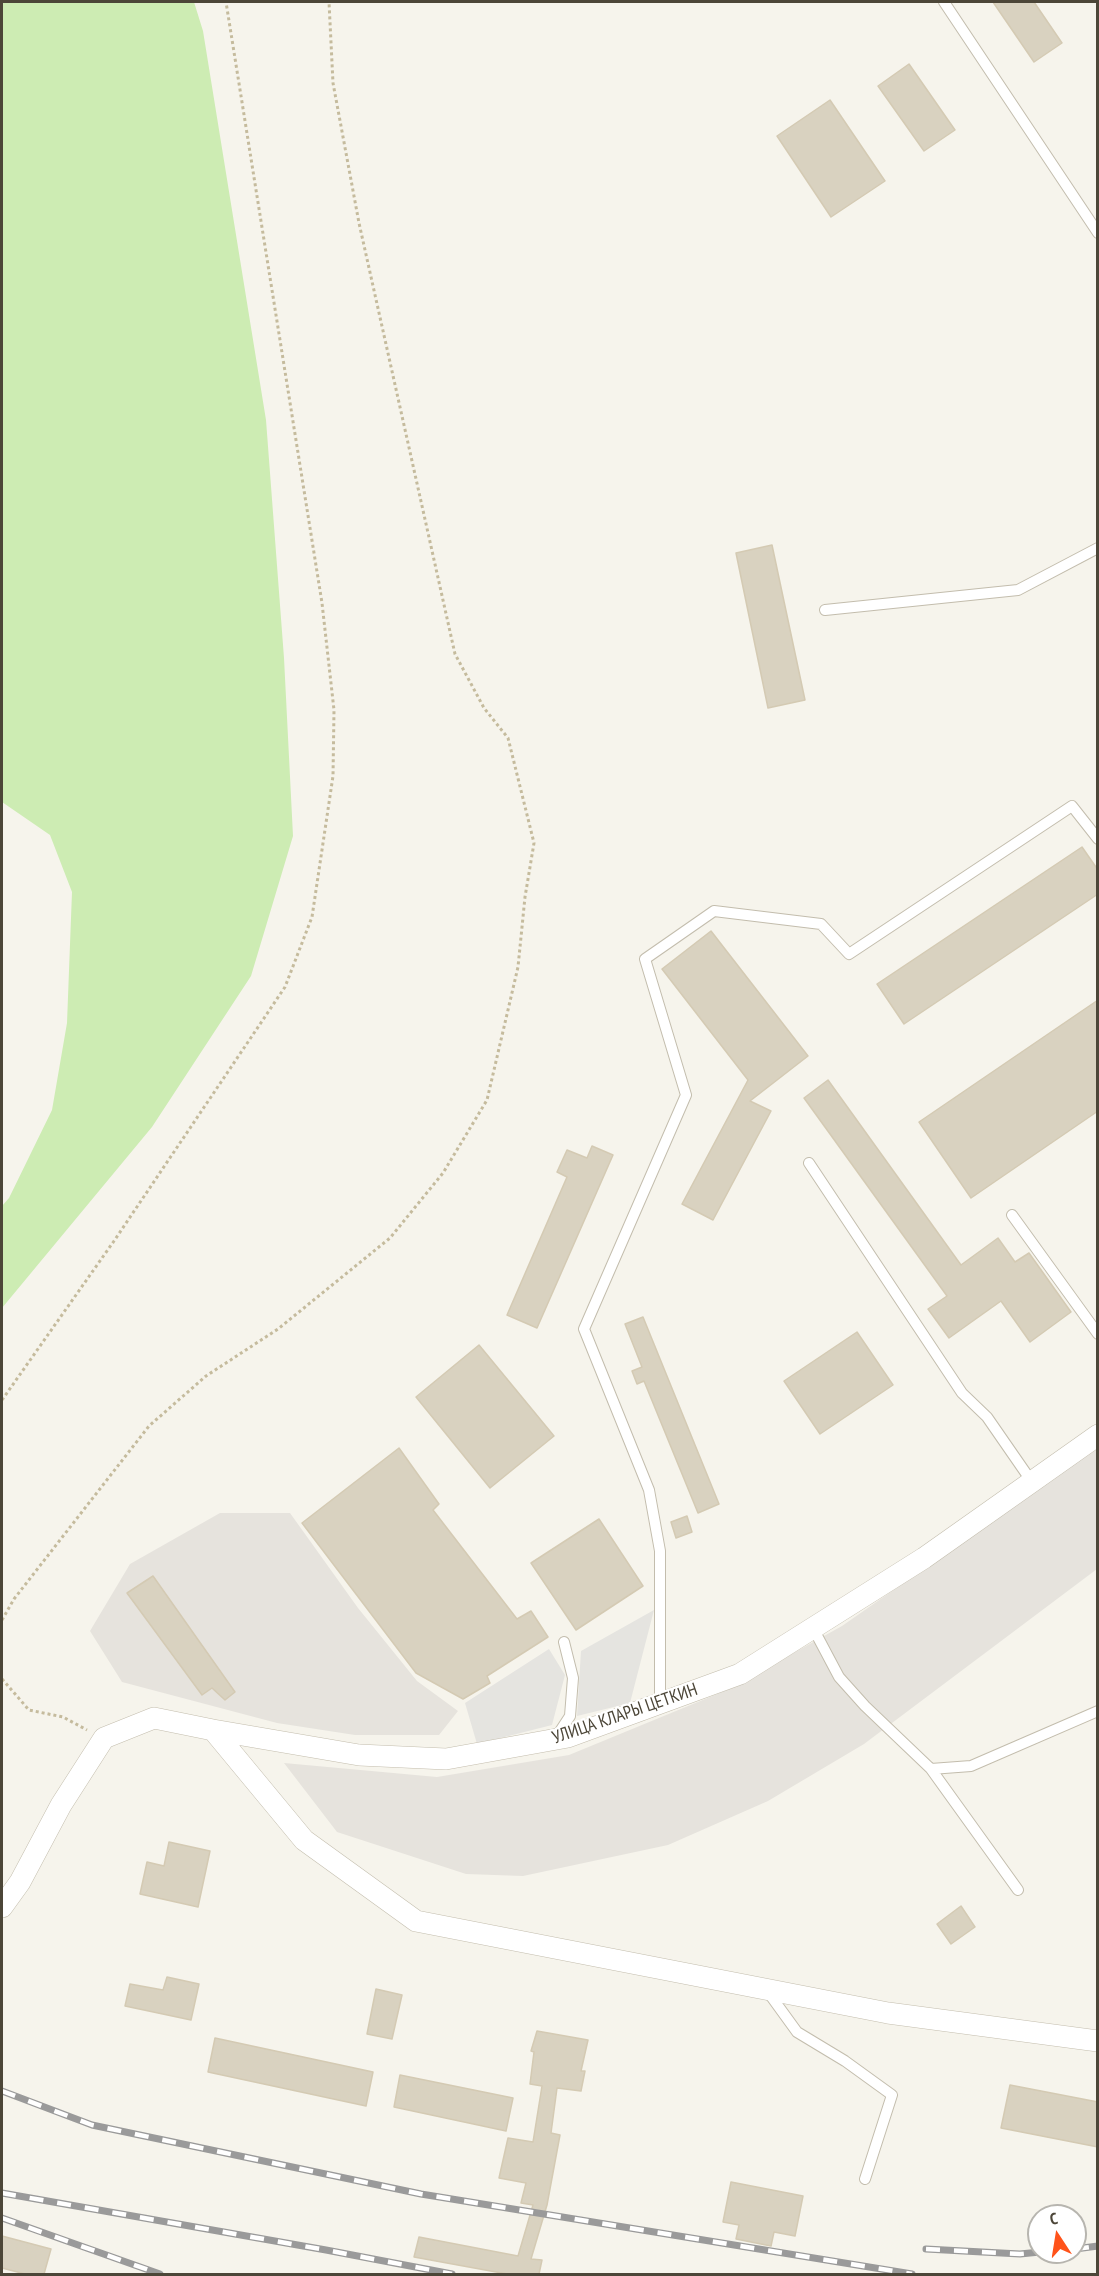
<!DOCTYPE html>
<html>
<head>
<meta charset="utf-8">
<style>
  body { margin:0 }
  #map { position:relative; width:1099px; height:2276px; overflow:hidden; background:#f6f4ec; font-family:"PT Sans Narrow",sans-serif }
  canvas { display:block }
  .frame { position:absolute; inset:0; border:3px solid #4c4638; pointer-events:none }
  .north { position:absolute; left:1027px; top:2204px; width:60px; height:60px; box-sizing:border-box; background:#fff; border:2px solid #b7b5af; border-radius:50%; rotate:348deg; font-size:16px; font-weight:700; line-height:24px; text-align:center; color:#4c4638 }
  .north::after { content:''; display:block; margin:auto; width:21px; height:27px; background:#ff531a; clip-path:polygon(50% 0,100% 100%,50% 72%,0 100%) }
</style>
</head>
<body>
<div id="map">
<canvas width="1099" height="2276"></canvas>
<div class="frame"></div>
<div class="north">С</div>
</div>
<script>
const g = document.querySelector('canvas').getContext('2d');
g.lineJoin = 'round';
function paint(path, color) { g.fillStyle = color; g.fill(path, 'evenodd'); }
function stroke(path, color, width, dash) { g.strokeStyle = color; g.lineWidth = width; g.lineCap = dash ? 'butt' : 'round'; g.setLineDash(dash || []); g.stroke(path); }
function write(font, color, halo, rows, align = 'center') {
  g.font = font + ' "PT Sans Narrow",sans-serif'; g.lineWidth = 4.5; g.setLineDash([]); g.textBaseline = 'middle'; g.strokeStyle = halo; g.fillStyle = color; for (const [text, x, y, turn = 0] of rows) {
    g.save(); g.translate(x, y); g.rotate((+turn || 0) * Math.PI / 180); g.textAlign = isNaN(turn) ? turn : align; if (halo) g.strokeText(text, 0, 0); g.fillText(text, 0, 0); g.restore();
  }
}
paint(new Path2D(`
  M1097,1448V1569L864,1744L768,1801L668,1845L523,1876L466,1874L337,1832L284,1763L437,1777L569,1755L727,1690L842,1626Z
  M220,1513H290L358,1608L417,1681L458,1711L439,1735H355L277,1723L122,1682L90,1631L130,1564Z`), '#e6e3dd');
paint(new Path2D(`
  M2,2H194L203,31L266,420L284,658L293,836L251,976L152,1127L2,1308V1206L9,1198L52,1110L67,1023L72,892L50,835L2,802Z`), '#cdecb3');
paint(new Path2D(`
  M654,1610L630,1703L577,1716L581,1651Z
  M549,1649L565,1675L552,1725L477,1744L465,1703Z`), '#e5e4e0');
const building = new Path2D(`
  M993,2H1034L1062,43L1034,62Z
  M909,64L955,130L924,151L878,86Z
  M830,100L885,181L831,217L777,136Z
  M772,545L805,700L768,708L736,553Z
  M1082,847L1098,870V894L904,1024L877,984Z
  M711,931L808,1056L750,1101L771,1111L713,1220L682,1204L748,1080L662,969Z
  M1098,1000V1111L971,1198L919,1122Z
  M828,1080L961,1265L998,1238L1015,1262L1029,1253L1071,1312L1030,1342L1001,1301L949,1338L928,1309L947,1296L804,1098Z
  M592,1146L613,1155L537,1328L507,1315L567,1177L557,1172L567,1150L587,1158Z
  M643,1317L719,1504L698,1513L644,1381L637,1384L632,1371L642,1367L625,1324Z
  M857,1332L893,1385L820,1434L784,1381Z
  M479,1345L554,1436L490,1488L416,1397Z
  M399,1448L439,1504L433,1510L517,1619L531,1611L548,1637L487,1676L490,1683L463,1699L416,1673L302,1523Z
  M687,1516L692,1532L676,1538L671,1522Z
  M599,1519L643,1586L576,1630L531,1563Z
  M153,1576L235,1692L225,1700L212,1688L202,1695L127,1593Z
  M169,1842L210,1851L198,1907L140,1894L147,1862L164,1866Z
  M961,1906L975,1927L951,1944L937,1924Z
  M167,1977L199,1984L191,2020L125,2006L130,1984L163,1990Z
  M376,1989L402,1995L392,2039L367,2034Z
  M537,2031L588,2040L581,2071H585L581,2091L557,2088L551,2133L560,2135L547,2205L531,2259L542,2260L539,2274H507L414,2257L419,2237L518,2256L533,2205L521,2203L526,2183L499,2178L508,2138L533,2142L542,2086L530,2084L534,2052L531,2051Z
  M215,2038L373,2072L366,2106L208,2072Z
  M400,2075L513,2098L506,2131L394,2107Z
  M1010,2085L1098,2102V2147L1001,2128Z
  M731,2182L803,2196L795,2236L774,2232L771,2246L736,2239L739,2225L723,2222Z
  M2,2236L51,2249L44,2274H25L2,2268Z`);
paint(building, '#d9d2c0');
stroke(building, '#d4cab3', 1.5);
const service = new Path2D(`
  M944,2L1098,233
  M825,610L1018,590L1098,548
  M809,1163L962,1393L987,1417L1032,1482
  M1012,1215L1098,1334
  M813,1628L839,1677L865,1706L931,1769L1018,1890
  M660,1703V1551L649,1490L584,1329L686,1095L645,959L714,911L821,924L849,954L1072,806L1098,839
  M555,1739L570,1716L573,1678L564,1642
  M931,1769L971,1766L1098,1711
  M768,1992L797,2032L845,2061L892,2095L865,2179`);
const minor = new Path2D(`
  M213,1730L304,1840L416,1921L888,2013L1098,2041
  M2,1907L20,1882L61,1805L104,1738L154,1718L213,1730L359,1755L446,1759L568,1737L740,1674L924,1558L1098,1435`);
stroke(service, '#c3bdad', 12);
stroke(minor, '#c3bdad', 22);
stroke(new Path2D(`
  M2,1400L114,1241L285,987L312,917L333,776L334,710L322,603L226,2
  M2,1620L14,1599L149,1426L206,1376L278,1329L390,1238L443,1173L487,1100L518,967L525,897L534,843L508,738L484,708L455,654L359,223L333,83L329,2
  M2,1679L29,1710L63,1717L87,1730`), '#c5bb9d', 3, [3, 3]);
stroke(service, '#fff', 10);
stroke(minor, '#fff', 21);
const rail = new Path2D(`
  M2,2091L92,2125L421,2194L912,2274
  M2,2193L326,2250L452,2274
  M2,2218L160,2274
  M926,2249L1020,2254L1040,2252
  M1075,2249L1098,2246`);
stroke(rail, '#9a9a9a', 7);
stroke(rail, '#fff', 4.5, [14]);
write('18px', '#4c4638', '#fff', [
  ["УЛИЦА КЛАРЫ ЦЕТКИН",625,1714,-19]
]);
</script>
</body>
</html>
